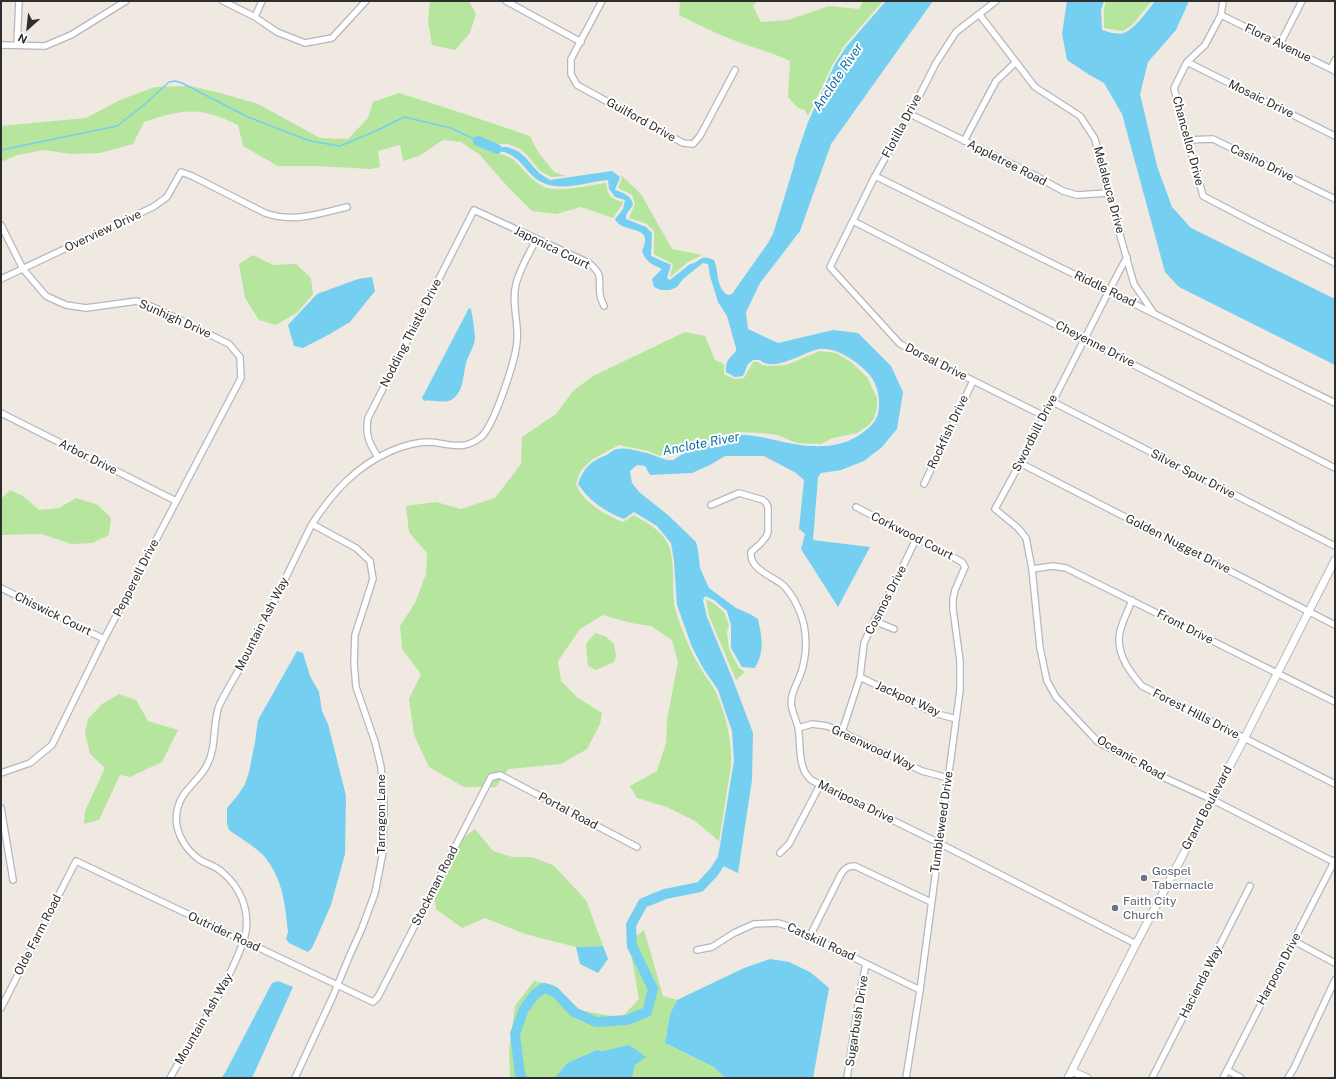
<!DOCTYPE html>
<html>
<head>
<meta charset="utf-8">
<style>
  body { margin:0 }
  #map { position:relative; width:1336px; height:1079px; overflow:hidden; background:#efe9e1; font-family:"Public Sans",sans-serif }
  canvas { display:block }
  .frame { position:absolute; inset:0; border:2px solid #2e2e2e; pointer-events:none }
  .north { position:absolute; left:8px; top:8px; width:40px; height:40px; -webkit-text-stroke:3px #fff; paint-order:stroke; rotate:207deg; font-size:11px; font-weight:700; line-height:16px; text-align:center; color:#2e2e2e }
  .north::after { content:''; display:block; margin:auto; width:14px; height:18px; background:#2e2e2e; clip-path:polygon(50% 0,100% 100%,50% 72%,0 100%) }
</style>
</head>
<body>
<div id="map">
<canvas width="1336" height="1079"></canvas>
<div class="frame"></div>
<div class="north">N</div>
</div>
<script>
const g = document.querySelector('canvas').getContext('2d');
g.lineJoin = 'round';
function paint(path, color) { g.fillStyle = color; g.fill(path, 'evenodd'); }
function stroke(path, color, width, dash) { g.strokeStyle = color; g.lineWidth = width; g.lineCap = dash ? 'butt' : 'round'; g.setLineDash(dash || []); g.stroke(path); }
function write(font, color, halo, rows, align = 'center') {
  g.font = font + ' "Public Sans",sans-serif'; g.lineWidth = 4; g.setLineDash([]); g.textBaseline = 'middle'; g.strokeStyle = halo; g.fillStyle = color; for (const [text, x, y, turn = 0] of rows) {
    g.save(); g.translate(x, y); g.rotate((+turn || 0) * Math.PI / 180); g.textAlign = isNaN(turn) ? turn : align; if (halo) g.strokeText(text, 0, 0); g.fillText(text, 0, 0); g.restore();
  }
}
paint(new Path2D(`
  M430,1H469L476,14L470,33L455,50L432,45L428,21Z
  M680,1H757L753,6L761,22L788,20L829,6L859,9L863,1H883L844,46L833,64L808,116L805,110L798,108L788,97L790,61C774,53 757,49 741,43C719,35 699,25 679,15Z
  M1106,1H1152L1132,25L1123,31L1104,28V10Z
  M190,86L224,94L258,104L320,138L348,139L368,118L373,102L399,93L465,114L530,136L538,152L554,172L566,176L551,177L540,171L527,155L520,149L508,144H497L486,141L482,143C487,154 500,152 509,157C519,162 525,174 534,180C537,183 543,187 547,188C561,192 591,185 606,183C607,195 611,199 623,202L622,205L613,218L581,207L556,214L532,211L508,187L480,155L461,142L443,140L419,156L403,161L400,145L378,151L380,167L371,169L316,166H278L243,146L238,125C200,106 183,109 144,122L133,144L100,153L71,154L44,150L17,155L1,162V126L86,118L120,100L155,87Z
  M621,175L641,194L672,249L702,255L688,262L670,277L673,264L654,254V231L647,224L629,218L635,204L632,195L618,188L622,178Z
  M253,255L273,265L296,264L311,278L313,294L298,312L276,325L259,320L245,298L239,264Z
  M685,332L705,336L715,360L724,364V374L734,379L744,378L753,362H758L762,365L771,366L786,365L820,351L836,353L851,362L867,377L877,398V407L874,418L869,425L857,433L833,438L821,444L797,443L777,435L763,433L738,432L703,442L681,452L666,456H660L648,451L619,445L593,459L581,470L576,484C583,503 606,515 623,522L634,515C647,523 661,530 668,544C676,561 671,590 675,608C681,629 690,651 701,669C705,677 712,684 716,692C726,716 732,740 731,766L719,841L695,821L667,807L637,798L630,786L657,771L666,743L667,720L678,662L672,640L651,626L631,623L603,615L580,629L558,661L561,681L578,698L602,713L600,724L587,749L561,764L508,769L496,787H464L429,767L414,735L409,699L421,674L402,649L400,626L415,603L426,574L427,553L409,532L406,506L436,502L461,509L495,498L521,464L522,437L556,414L573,391L593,376Z
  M10,490L23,496L39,510L59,508L76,498L98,505L111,518L109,535L92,543L72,544L41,534L1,535V499Z
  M706,599L712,602L724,612L729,625L727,632L729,649L739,668L745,672L736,680L709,616Z
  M595,633L605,636L614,644L616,655L614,662L596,670L588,666L586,644Z
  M119,694L136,700L148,721L178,730L162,762L130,777L120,775L99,820L84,824L85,811L105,768L90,754L85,733L88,719L102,704Z
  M475,829L493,851L512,857H531L553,865L586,900L603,946L576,947L525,934L485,918L462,928L436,909L433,889L447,871L461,840Z
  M644,930L663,996L677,1000L670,1014L665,1043L714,1067L725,1078H632L635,1065L628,1045L603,1051L597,1050L567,1063L555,1078H510L509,1051L515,1006L534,981L554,985L580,1010L621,1018L639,999L629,942Z`), '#b6e59e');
paint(new Path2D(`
  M886,1H933L831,144L800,231L760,283L746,312L748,329L778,343L833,330L858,333L891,366L903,392L897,429L882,447L864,461L841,470L821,473L818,477L813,540L870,547L838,607L801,549L805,534L799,529L804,480L796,473L764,456H725L710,465L692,473L650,475L645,466L637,465L630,471L632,483L639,492L668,515L696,542L698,550L700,568L709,588L736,608L750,614L758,619C762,638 765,650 755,668L742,667L731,648V625L727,611L714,600L705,596L703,600L707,617L733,680L753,733L752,780L738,873L717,863L734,761L732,731L718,690L703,668L692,647L677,605L674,561L671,543L657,526L634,512L624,519C606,512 589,501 578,484C583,470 589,462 604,456C608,455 612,450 617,449C626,447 638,451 647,453C655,455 664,461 673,460C676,459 680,455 683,454C696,447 709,444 723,439C728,438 733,436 737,435C748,434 760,437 770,439C801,446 833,453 861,434C869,428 875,423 878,414C881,400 878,385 869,374C858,362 836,346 819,349C804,352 773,373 760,360H753L748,364L743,376L735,377L726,372C725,361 729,359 736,351V348L727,316L718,302L710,276L708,264L703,263L683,279L677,287L670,290H661L654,287L652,279L662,269C651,264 646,262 642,251C656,223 622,235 615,219L623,209L625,200L615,197L609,189L608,180C585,182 554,195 534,177C526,170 520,159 509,154C501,150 492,151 485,143L496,147H507L518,151L525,157L539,173L550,180L612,171L620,177L615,190C624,193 631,195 633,205L626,215V219L646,227L652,233L651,256L671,265L667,278L670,280L690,264C701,262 700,253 714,260C719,271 716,289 728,295L732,294L768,243L773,234L793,169L796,157L808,122L835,64L846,47Z
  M1067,1H1104L1101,10L1102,30C1108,32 1118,35 1124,33C1135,29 1148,10 1155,1H1189L1176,30L1148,62L1140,94L1157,166L1172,207L1191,228L1335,299V365L1179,287L1165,272L1122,114L1104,83L1088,74L1067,60L1062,34Z
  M372,277L375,291L350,322L328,335L303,348L294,346L288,325L317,294L358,279Z
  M469,308L471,309C473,319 474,327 475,337C475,346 468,355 466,363C463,375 464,393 451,400C443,404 432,399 424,401L422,398Z
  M297,651L303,653L310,676L319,692L322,711L328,724L346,796L345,854L331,905L312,948L308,952L289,943L286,939L288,932C285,904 283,879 264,856C254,846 240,838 229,830L227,824V808L238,795L245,784L249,772L255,742L258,720Z
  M603,946L608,959L598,973L580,964L576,947Z
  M770,959L789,962L810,972L829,988L813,1078H725L714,1067L665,1043L670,1014L677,1000L744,968Z
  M278,981L293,987L252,1078H221L225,1073L272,983Z
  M628,1045L637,1050L646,1057L635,1065L632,1078H555L567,1063L597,1050L603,1051Z`), '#75cff0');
stroke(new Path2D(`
  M1,150L117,126L144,105L169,82L175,81L182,83L248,117L310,141L340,146L378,130L404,117L451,128L478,141`), '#75cff0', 1.5);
stroke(new Path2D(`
  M478,141L497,149
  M522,1078L520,1074L515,1034L524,1009L535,994L544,988L555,992L574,1012L596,1022L627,1020L647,1012L653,989L632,946L631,925L643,903L665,894L700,887L714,872L727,852`), '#75cff0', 10);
const minor = new Path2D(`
  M223,1L255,17L277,32L305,43L332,38L366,1
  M506,1L581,42
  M602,1L571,59V74L577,85L683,143L693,144L700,136L735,70
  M996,1L956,32L936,63L910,114L875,176L830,267L900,344L1044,416
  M1223,1L1221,15L1205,45L1187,62L1174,88L1203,196L1249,220L1335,263
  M979,14L1035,87L1080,116L1095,139L1108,193L1134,284L1153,312
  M1221,15L1335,71
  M255,17L262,1
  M1280,44L1302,1
  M1,45L45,46L71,35L126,1
  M17,45L19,1
  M1187,62L1335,136
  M1331,69L1335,60
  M910,114L1032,174L1063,191L1077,195L1108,193
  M1187,140L1213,139L1335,199
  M964,141L996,81L1016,62
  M875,176L1335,403
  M853,221L1335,468
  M1,225L23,269L46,296L66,305L86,308L137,301L160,310L229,344L240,357L241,378L104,639L52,745L30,763L1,773
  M1127,257C1112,284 1099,311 1085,338C1056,396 1026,453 995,509L1018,528L1026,538L1032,569L1040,648L1047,681L1056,697L1083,726L1098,742L1165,778L1211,799L1334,862
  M1,279L153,207L167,197L181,172L192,176L265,213C293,223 319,214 347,207
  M1051,401L1335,546
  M1,413L176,501
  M378,457C369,443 365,435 368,418L474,210L589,263C604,276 598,277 600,294C600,298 603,303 604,306
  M1020,463L1335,625
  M924,484L973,381
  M711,505L739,493L763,500L766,503L768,507V532L766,537L760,544L751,552C749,569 772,576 783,585C793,595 801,611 804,625C807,641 806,658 801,673C798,681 794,688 792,696C789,708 796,717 798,728C801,742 798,757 804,770C805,774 809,777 811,780L939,843L1136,944
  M856,507L962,562L965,567L955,590L953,599V609L960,661V690L920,990L906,1078
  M1032,569L1053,566L1066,568L1335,702
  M1,588L104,639
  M1132,600C1128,612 1119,626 1119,639C1119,658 1130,672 1142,686L1335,784
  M874,621L894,629
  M860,677L934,713L956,719
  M798,728L812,724L827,726L842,732L922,771L948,778
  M842,732L860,677L864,643L874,621L895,583L916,539
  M1,808L13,880
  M780,853L789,844L820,785
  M810,936L841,874C845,868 848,866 855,866L931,902
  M1294,941L1335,963
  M697,950L712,947L734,933L754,924L778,923L791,927L920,990
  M1,1008L76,861L373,1002L378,997L491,777L500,775L637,847
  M1227,1070L1241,1078
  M170,1078C191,1040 217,1004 234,964C239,953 244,943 246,931C249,908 240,887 222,872C216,866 207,864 200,860C183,848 172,827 178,807C182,790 200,780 207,765C217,747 212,725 219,706C228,687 240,669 250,650C271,609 291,566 312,524C333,492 355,467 391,451C403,446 415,442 429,442C448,443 463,452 481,437C494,426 516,359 517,341C519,322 511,303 516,284C520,268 529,254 536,240
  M295,1078L333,996L349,957L362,928L375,893L383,852L384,805L381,767L375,742L356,687L354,663L355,635L373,579L370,561L356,548L312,524
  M847,1078L860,992L866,964
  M1152,1078L1250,886
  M1223,1078L1335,860
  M1288,1078L1294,1068L1335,980`);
const tertiary = new Path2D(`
  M1072,1071L1087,1078
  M1068,1078L1136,944L1244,739L1335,560`);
stroke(minor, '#b4b7c1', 8);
stroke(tertiary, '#b4b7c1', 9);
stroke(minor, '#fff', 5.5);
stroke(tertiary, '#fff', 7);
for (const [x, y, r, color] of [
  [1144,878,4,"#6b7280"],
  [1115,908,4,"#6b7280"]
]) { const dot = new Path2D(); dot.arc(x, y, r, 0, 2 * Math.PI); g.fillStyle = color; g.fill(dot); stroke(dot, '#fff', 1.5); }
write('12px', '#2e2e2e', '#fff', [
  ["Flora Avenue",1278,43,26],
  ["Mosaic Drive",1261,99,26],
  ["Guilford Drive",641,120,29],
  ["Flotilla Drive",902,126,-62],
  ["Chancellor Drive",1188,141,75],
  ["Appletree Road",1007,163,27],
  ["Casino Drive",1262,163,26],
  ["Melaleuca Drive",1109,190,75],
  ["Overview Drive",103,231,-25],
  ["Japonica Court",552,248,26],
  ["Riddle Road",1105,289,26],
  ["Sunhigh Drive",175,319,24],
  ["Nodding Thistle Drive",411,333,-63],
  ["Cheyenne Drive",1095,344,27],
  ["Dorsal Drive",936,362,27],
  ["Rockfish Drive",948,432,-65],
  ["Swordbill Drive",1035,433,-63],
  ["Arbor Drive",88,457,27],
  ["Silver Spur Drive",1193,474,27],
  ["Corkwood Court",912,536,27],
  ["Golden Nugget Drive",1178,544,27],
  ["Pepperell Drive",136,578,-63],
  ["Cosmos Drive",886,600,-63],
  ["Chiswick Court",53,614,26],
  ["Mountain Ash Way",262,624,-63],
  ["Front Drive",1185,627,27],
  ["Jackpot Way",908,699,24],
  ["Forest Hills Drive",1196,714,27],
  ["Greenwood Way",873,748,25],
  ["Oceanic Road",1131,758,30],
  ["Mariposa Drive",856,802,26],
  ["Grand Boulevard",1207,808,-62],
  ["Portal Road",568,811,28],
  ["Tarragon Lane",381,814,-90],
  ["Tumbleweed Drive",942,822,-82],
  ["Stockman Road",435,886,-63],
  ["Outrider Road",224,932,25],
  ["Olde Farm Road",38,935,-63],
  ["Catskill Road",821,942,25],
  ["Harpoon Drive",1279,969,-62],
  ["Hacienda Way",1201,982,-63],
  ["Mountain Ash Way",204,1019,-60],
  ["Sugarbush Drive",857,1021,-81]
]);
write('12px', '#5b616d', '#fff', [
  ["Gospel",1152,871],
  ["Tabernacle",1152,885],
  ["Faith City",1123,901],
  ["Church",1123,915]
], 'left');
write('italic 13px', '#0d6fa3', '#fff', [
  ["Anclote River",838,77,-56],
  ["Anclote River",701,444,-11]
]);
</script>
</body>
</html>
